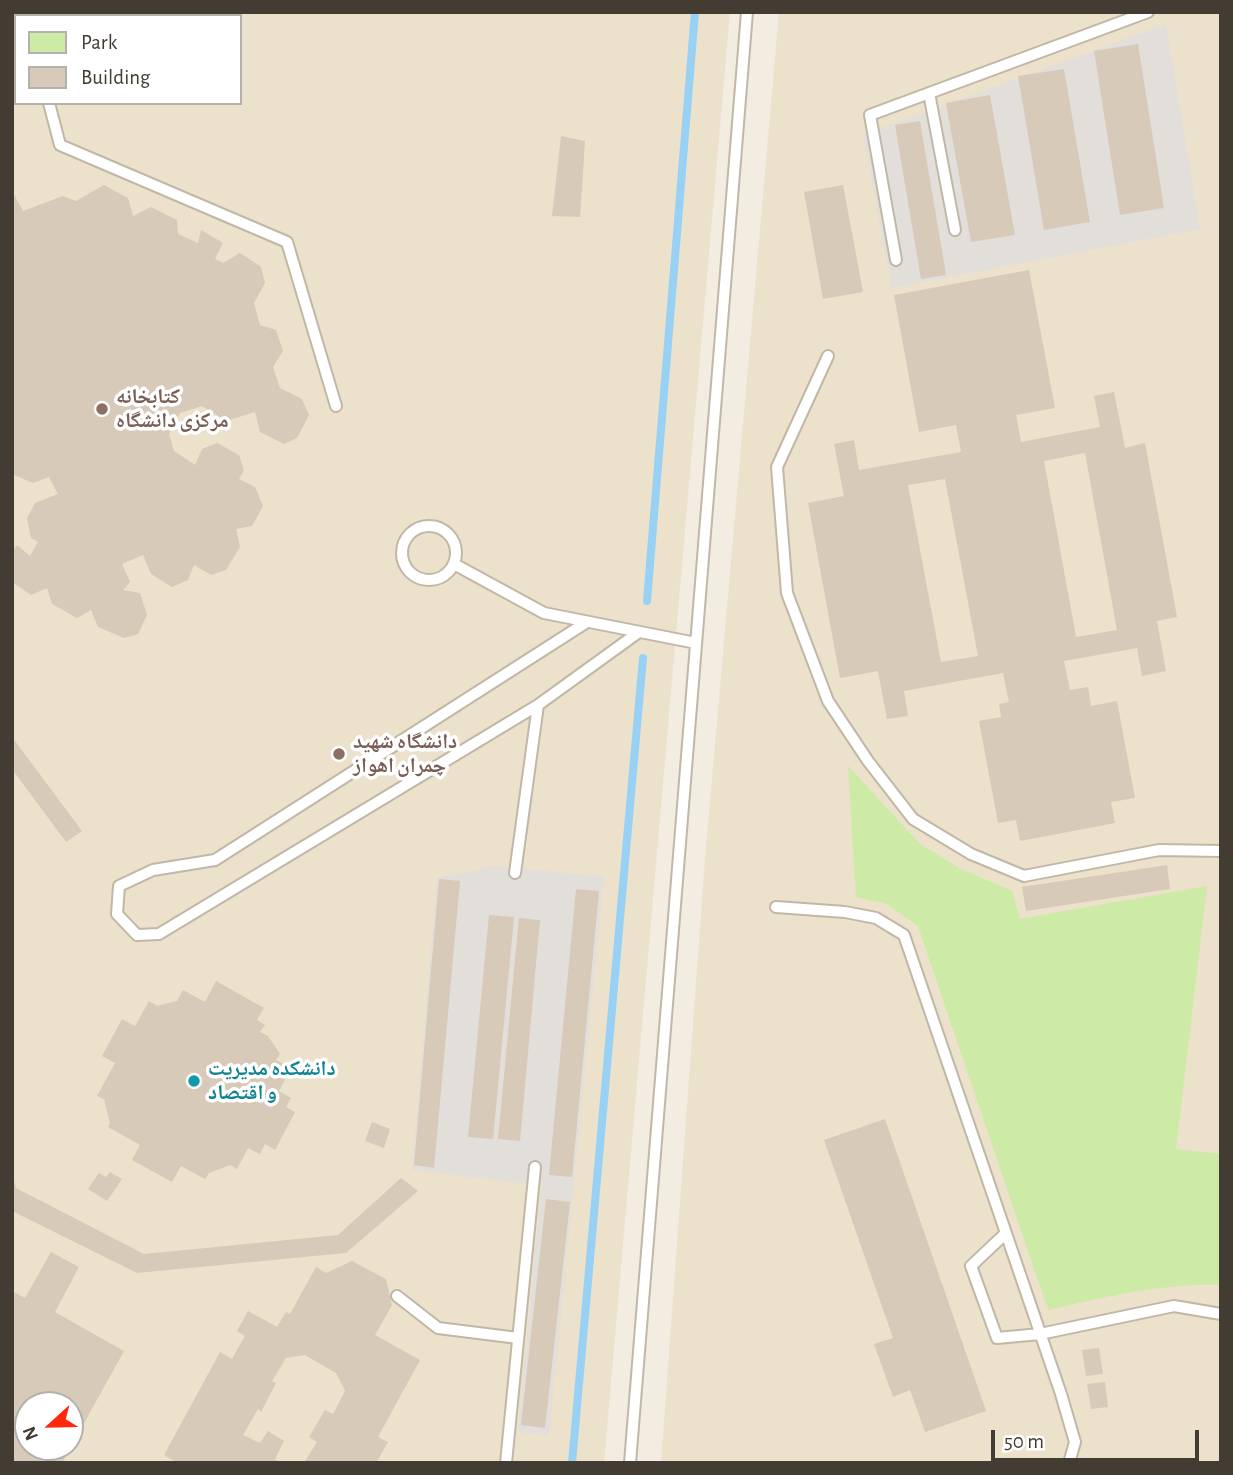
<!DOCTYPE html>
<html>
<head>
<meta charset="utf-8">
<style>
  body { margin:0 }
  #map { position:relative; width:1233px; height:1475px; overflow:hidden; background:#f2ece1; font-family:"Alegreya Sans",sans-serif }
  canvas { display:block }
  .frame { position:absolute; inset:0; border:14px solid #433c32; pointer-events:none }
  .legend { position:absolute; left:14px; top:14px; width:228px; height:91px; box-sizing:border-box; background:#fff; border:2px solid #b4b1ad; margin:0; padding:9px 12px; list-style:none; font-size:21px; color:#433c32 }
  .legend li { display:flex; align-items:center; gap:14px; height:35px }
  .legend b { width:35px; border:2px solid #b4b1ad }
  .north { position:absolute; left:14px; top:1391px; width:70px; height:70px; box-sizing:border-box; background:#fff; border:2px solid #b4b1ad; border-radius:50%; rotate:248deg; font-size:19px; font-weight:700; line-height:28px; text-align:center; color:#433c32 }
  .north::after { content:''; display:block; margin:auto; width:24px; height:32px; background:#ff280b; clip-path:polygon(50% 0,100% 100%,50% 72%,0 100%) }
  .scale { position:absolute; left:991px; top:1430px; width:208px; height:32px; box-sizing:border-box; border:4px solid #433c32; border-top:0; padding-left:9px; font-size:21px; line-height:24px; white-space:nowrap; color:#433c32; -webkit-text-stroke:5px #fff; paint-order:stroke }
</style>
</head>
<body>
<div id="map">
<canvas width="1233" height="1475"></canvas>
<div class="frame"></div>
<ul class="legend">
<li><b style="height:19px;background:#cdeaa6"></b>Park</li>
<li><b style="height:19px;background:#d7cab9"></b>Building</li>
</ul>
<div class="north">N</div>
<div class="scale">50 m</div>
</div>
<script>
const g = document.querySelector('canvas').getContext('2d');
g.lineJoin = 'round';
function paint(path, color) { g.fillStyle = color; g.fill(path, 'evenodd'); }
function stroke(path, color, width, dash) { g.strokeStyle = color; g.lineWidth = width; g.lineCap = dash ? 'butt' : 'round'; g.setLineDash(dash || []); g.stroke(path); }
function write(font, color, halo, rows, align = 'center') {
  g.font = font + ' "Alegreya Sans","Noto Naskh Arabic",sans-serif'; g.lineWidth = 7; g.setLineDash([]); g.textBaseline = 'middle'; g.strokeStyle = halo; g.fillStyle = color; for (const [text, x, y, turn = 0] of rows) {
    g.save(); g.translate(x, y); g.rotate((+turn || 0) * Math.PI / 180); g.textAlign = isNaN(turn) ? turn : align; if (halo) g.strokeText(text, 0, 0); g.fillText(text, 0, 0); g.restore();
  }
}
paint(new Path2D(`
  M12,12H730L604,1463H12ZM16,16H240V103H16ZM28,1405H70V1447H28Z
  M779,12H1221V1463H661L705,859Z`), '#ece1ca');
paint(new Path2D(`
  M848,766L920,844L961,869L1012,891L1020,919L1207,886L1176,1149L1221,1154V1285C1162,1283 1105,1297 1048,1310L918,926L887,904L856,897Z`), '#cdeaa6');
paint(new Path2D(`
  M1166,24L1200,229L892,288L863,135Z
  M496,866L604,877L549,1436L518,1432L542,1186L412,1170L437,878Z`), '#e2deda');
stroke(new Path2D(`
  M647,601L695,12
  M572,1463L643,658`), '#98d1f4', 8);
paint(new Path2D(`
  M1138,44L1164,208L1120,215L1094,51Z
  M1064,69L1090,222L1044,230L1018,76Z
  M990,95L1015,235L971,242L946,103Z
  M920,121L946,275L921,279L895,125Z
  M561,136L585,141L580,217L552,216Z
  M104,185L128,198L133,216L151,207L177,220L178,234L198,243L201,230L223,243L215,259L223,263L240,253L261,267L265,283L254,303L260,325L276,330L283,351L273,367L280,388L302,399L309,415L297,438L284,444L260,432L255,412L226,421L202,406L180,413L169,434L174,451L195,465L202,449L217,443L239,455L244,470L239,479L255,487L263,506L252,526L236,529L240,547L226,570L211,575L194,565L188,580L172,587L151,574L143,555L122,564L130,582L123,590L140,593L147,615L138,634L124,638L98,627L91,610L77,618L52,604L47,588L31,595L12,582V553L17,545L30,556L38,542L31,538L27,518L35,503L58,494L49,477L33,483L12,474V191L23,211L63,196L76,201Z
  M843,185L863,292L823,299L804,192Z
  M1029,270L1055,408L1016,415L1021,442L1100,427L1094,396L1114,392L1125,448L1145,443L1177,617L1157,621L1166,671L1142,676L1137,648L1064,661L1070,690L1088,687L1091,706L1117,701L1135,798L1111,802L1115,823L1020,841L1016,820L998,823L979,721L1001,717L999,704L1009,702L1003,673L904,691L908,716L887,719L878,671L840,678L808,503L844,496L834,444L854,440L859,470L961,452L956,425L919,432L894,295ZM1085,453L1117,630L1076,637L1044,461ZM945,479L978,656L941,662L908,485Z
  M12,737L82,831L66,842L12,769Z
  M1167,865L1170,889L1026,911L1022,887Z
  M439,879L460,881L434,1168L414,1165Z
  M576,889L599,891L572,1177L549,1175Z
  M489,915L514,917L493,1139L468,1137Z
  M519,918L540,920L520,1141L498,1139Z
  M216,981L264,1008L257,1020L265,1025L260,1032L268,1036L280,1054L276,1060L291,1068L279,1091L291,1098L286,1107L295,1112L275,1150L265,1144L260,1154L248,1148L237,1169L230,1165L209,1173L205,1179L181,1166L172,1182L132,1160L140,1145L108,1127L110,1123L104,1099L97,1096L115,1063L102,1056L122,1019L135,1026L149,1001L157,1006L177,1001L183,990L205,1002Z
  M885,1119L986,1411L925,1432L910,1390L893,1397L874,1344L893,1338L824,1140Z
  M372,1122L390,1129L384,1148L365,1141Z
  M110,1172L122,1179L107,1201L88,1189L99,1173L106,1177Z
  M13,1176L16,1188L144,1254L338,1235L401,1178L418,1191L346,1253L137,1273L12,1211Z
  M546,1199L570,1202L545,1428L521,1425Z
  M51,1252L79,1267L55,1312L124,1351L62,1463H12V1291L25,1298ZM28,1405H70V1447H28Z
  M352,1261L386,1279L392,1305L375,1335L420,1360L378,1437L388,1442L376,1463H304L317,1442L309,1437L325,1410L333,1414L345,1391L336,1373L305,1355L286,1358L272,1381L276,1383L261,1412L258,1409L243,1435L260,1443L268,1431L284,1441L275,1459L280,1463H178L164,1455L220,1352L232,1359L245,1336L237,1331L248,1311L277,1327L286,1312L290,1314L316,1267L326,1273Z
  M1099,1348L1103,1374L1086,1376L1082,1350Z
  M1105,1382L1108,1407L1091,1409L1087,1384Z`), '#d7cab9');
const service = new Path2D(`
  M49,16L51,12
  M929,93L955,230
  M49,103L60,145L287,242L336,406
  M896,260L870,115L1148,12
  M828,356L777,467L787,593L828,701L868,761L913,819L971,854L1024,876L1159,850L1221,851
  M402 553a27 27 0 1 1 54 0a27 27 0 1 1-54 0Z
  M454,564L544,613L696,643
  M587,622L215,860L153,870L119,886L117,914L137,935L159,934L538,705L639,632
  M515,873L538,705
  M776,907L845,912L876,918L904,935L1061,1394L1075,1442L1069,1463
  M1006,1233L971,1266L997,1338L1040,1334L1174,1306L1221,1314
  M397,1296L438,1328L518,1338
  M506,1463L535,1167
  M630,1463L747,12`);
stroke(service, '#c0b7a6', 14);
stroke(service, '#fff', 10);
for (const [x, y, r, color] of [
  [102,409,7,"#8d6e63"],
  [339,754,7,"#8d6e63"],
  [194,1081,7,"#0f9aa8"]
]) { const dot = new Path2D(); dot.arc(x, y, r, 0, 2 * Math.PI); g.fillStyle = color; g.fill(dot); stroke(dot, '#fff', 2.5); }
write('bold 21px', '#785e54', '#fff', [
  ["کتابخانه",116,397],
  ["مرکزی دانشگاه",116,421],
  ["دانشگاه شهید",353,742],
  ["چمران اهواز",353,766]
], 'left');
write('bold 21px', '#0d838f', '#fff', [
  ["دانشکده مدیریت",208,1069],
  ["و اقتصاد",208,1093]
], 'left');
</script>
</body>
</html>
